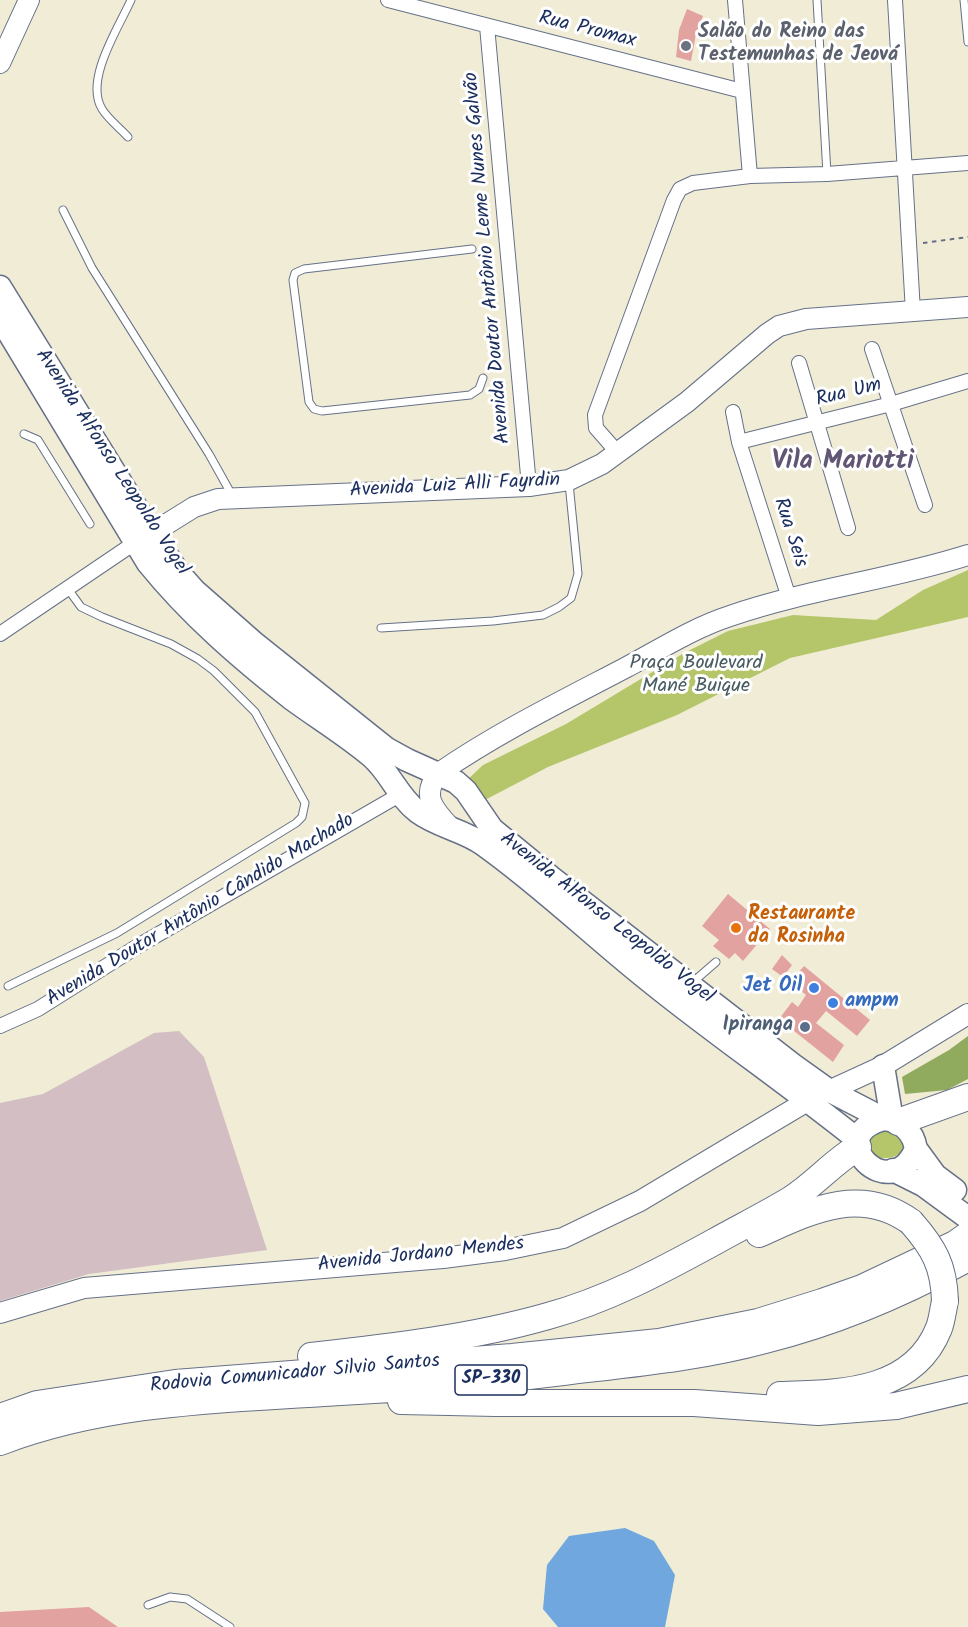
<!DOCTYPE html>
<html>
<head>
<meta charset="utf-8">
<style>
  body { margin:0 }
  canvas { display:block; background:#f0ecd6 }
</style>
</head>
<body>
<canvas width="968" height="1627"></canvas>
<script>
const g = document.querySelector('canvas').getContext('2d');
g.lineJoin = 'round';
function paint(path, color) { g.fillStyle = color; g.fill(path, 'evenodd'); }
function stroke(path, color, width, dash) { g.strokeStyle = color; g.lineWidth = width; g.lineCap = dash ? 'butt' : 'round'; g.setLineDash(dash || []); g.stroke(path); }
function write(font, color, halo, rows, align = 'center') {
  g.font = font + ' Kalam,sans-serif'; g.lineWidth = 6; g.setLineDash([]); g.textBaseline = 'middle'; g.strokeStyle = halo; g.fillStyle = color; for (const [text, x, y, turn = 0] of rows) {
    g.save(); g.translate(x, y); g.rotate((+turn || 0) * Math.PI / 180); g.textAlign = isNaN(turn) ? turn : align; if (halo) g.strokeText(text, 0, 0); g.fillText(text, 0, 0); g.restore();
  }
}
paint(new Path2D(`
  M179,1031L204,1057L267,1250L89,1274L0,1301V1103L43,1094L154,1033Z`), '#d2bec3');
paint(new Path2D(`
  M968,570V617L790,658L677,715L548,767L483,801L464,783L483,765L566,724L684,653L728,631L793,615L876,620L923,590Z
  M880,1127L902,1135L905,1147C898,1159 887,1159 874,1157L863,1137Z`), '#b5c66a');
paint(new Path2D(`
  M968,1036V1079L947,1090L905,1094L902,1077L949,1050Z`), '#90ab5e');
paint(new Path2D(`
  M625,1528L654,1541L675,1575L665,1627H558L543,1609L547,1565L569,1536Z`), '#6fa7de');
paint(new Path2D(`
  M687,9L703,16L696,34L691,61L676,57L679,30Z
  M728,894L770,929L743,961L735,953L729,959L713,946L719,940L702,926Z
  M782,955L792,965L783,977L772,969Z
  M804,966L870,1020L857,1036L826,1011L816,1023L844,1045L833,1062L779,1019L792,1002L798,1007L806,995L790,982Z
  M89,1607L118,1627H0V1612Z`), '#e2a2a0');
const lane = new Path2D(`
  M817,0L827,174
  M964,0L968,42
  M128,137C120,128 108,119 102,109C84,80 119,27 131,0
  M63,210L92,268L209,454L233,497
  M472,249L304,269L295,273L293,280L309,402L314,409L322,411L470,395L479,389L483,378
  M24,434L38,440L90,524
  M381,628L493,621L543,615L559,607L571,598L578,574L569,483
  M693,982L716,962
  M8,986L117,933L296,823L302,817L305,803L255,712L214,671L198,659L171,644L102,617L81,607L68,589
  M148,1605L170,1597L187,1599L230,1627`);
const street = new Path2D(`
  M388,0L742,91
  M735,0L750,176
  M895,0L913,312
  M487,26L529,486
  M872,349L925,505
  M799,363L848,528
  M733,412L739,442L789,598
  M739,442L891,404L968,381
  M618,453L596,428L595,415L674,200L680,189L693,183L750,176L827,174L968,163
  M0,634L136,542
  M0,1026L38,1009L138,946L401,794`);
const secondary = new Path2D(`
  M0,63L29,0
  M141,540L194,507L218,499L529,486L569,480L602,464L687,402L767,334L779,326L806,319L968,307
  M450,827C434,810 420,795 439,773C497,733 562,701 625,668C659,650 693,628 730,616C808,589 890,580 968,555
  M0,1313L84,1288L443,1258L505,1250L563,1238L640,1201L809,1100L883,1066L968,1014`);
const primary = new Path2D(`
  M0,287L152,533L178,572L195,591L253,642L387,749L407,760L456,782L466,791L492,829L553,879L793,1065L828,1090L884,1119
  M0,318L148,563C190,615 240,658 292,699C318,718 346,735 371,756C390,772 398,797 418,812C438,827 464,830 484,845C543,887 595,938 652,983C719,1037 791,1086 858,1140
  M883,1066L892,1120
  M884,1119C902,1121 913,1131 916,1149C891,1208 819,1136 884,1119Z
  M916,1149L935,1175L955,1190
  M893,1170L923,1185L968,1218`);
const highway = new Path2D(`
  M898,1122L968,1097
  M759,1234C810,1211 860,1185 911,1222
  M311,1356C391,1347 471,1338 548,1316C607,1300 661,1271 714,1242C739,1228 765,1215 790,1200C815,1184 833,1162 858,1147
  M780,1395C839,1393 913,1394 939,1328C942,1320 943,1310 945,1301
  M401,1401L496,1403H694L818,1412L896,1406L968,1389
  M0,1417L37,1404L175,1383L512,1357L659,1342L758,1322L822,1302L862,1288L955,1244L968,1235
  M0,1442C105,1402 214,1400 324,1393C404,1389 484,1382 563,1372C630,1364 699,1358 765,1340C837,1322 903,1294 968,1258`);
stroke(lane, '#667188', 9);
stroke(street, '#667188', 16);
stroke(secondary, '#667188', 22);
stroke(primary, '#667188', 25);
stroke(highway, '#667188', 28);
stroke(new Path2D(`
  M923,243L968,237`), '#667188', 2, [4.5, 4.5]);
stroke(lane, '#fff', 7);
stroke(street, '#fff', 14);
stroke(secondary, '#fff', 20);
stroke(primary, '#fff', 22);
stroke(highway, '#fff', 26);
const highwayBridge = new Path2D(`
  M911,1222C934,1248 944,1266 945,1301`);
stroke(highwayBridge, '#667188', 28, []);
stroke(highwayBridge, '#fff', 26);
for (const [x, y, r, color] of [
  [686,46,6,"#6b7280"],
  [736,928,6,"#e8710a"],
  [814,988,6,"#3f7fe0"],
  [833,1003,6,"#3f7fe0"],
  [805,1027,6,"#5c6f8a"]
]) { const dot = new Path2D(); dot.arc(x, y, r, 0, 2 * Math.PI); g.fillStyle = color; g.fill(dot); stroke(dot, '#fff', 2); }
for (const [x, y, w] of [
  [491,1380,72]
]) { const box = new Path2D(); box.roundRect(x - w / 2, y - 15, w, 30, 4.5); g.fillStyle = '#fff'; g.fill(box); stroke(box, '#1b2f5e', 1.5); }
write('bold 18px', '#1b2f5e', null, [
  ["SP-330",491,1380]
]);
write('20px', '#1b2f5e', '#fff', [
  ["Rua Promax",587,31,14],
  ["Avenida Doutor Antônio Leme Nunes Galvão",489,258,-95],
  ["Rua Um",849,394,-14],
  ["Avenida Alfonso Leopoldo Vogel",111,463,57],
  ["Avenida Luiz Alli Fayrdin",455,487,-3],
  ["Rua Seis",789,533,72],
  ["Avenida Doutor Antônio Cândido Machado",201,911,-31],
  ["Avenida Alfonso Leopoldo Vogel",606,919,38],
  ["Avenida Jordano Mendes",421,1256,-6],
  ["Rodovia Comunicador Silvio Santos",295,1375,-5]
]);
write('bold 20px', '#5b616d', '#fff', [
  ["Salão do Reino das",698,34],
  ["Testemunhas de Jeová",698,57]
], 'left');
write('20px', '#495c62', '#fff', [
  ["Praça Boulevard",696,665],
  ["Mané Buique",696,688]
]);
write('bold 20px', '#c56008', '#fff', [
  ["Restaurante",748,916],
  ["da Rosinha",748,939]
], 'left');
write('bold 20px', '#366cbe', '#fff', [
  ["Jet Oil",802,988],
  ["ampm",845,1003,"left"]
], 'right');
write('bold 20px', '#4e5e75', '#fff', [
  ["Ipiranga",793,1027]
], 'right');
write('bold 26px', '#615775', '#fff', [
  ["Vila Mariotti",843,464]
]);
</script>
</body>
</html>
